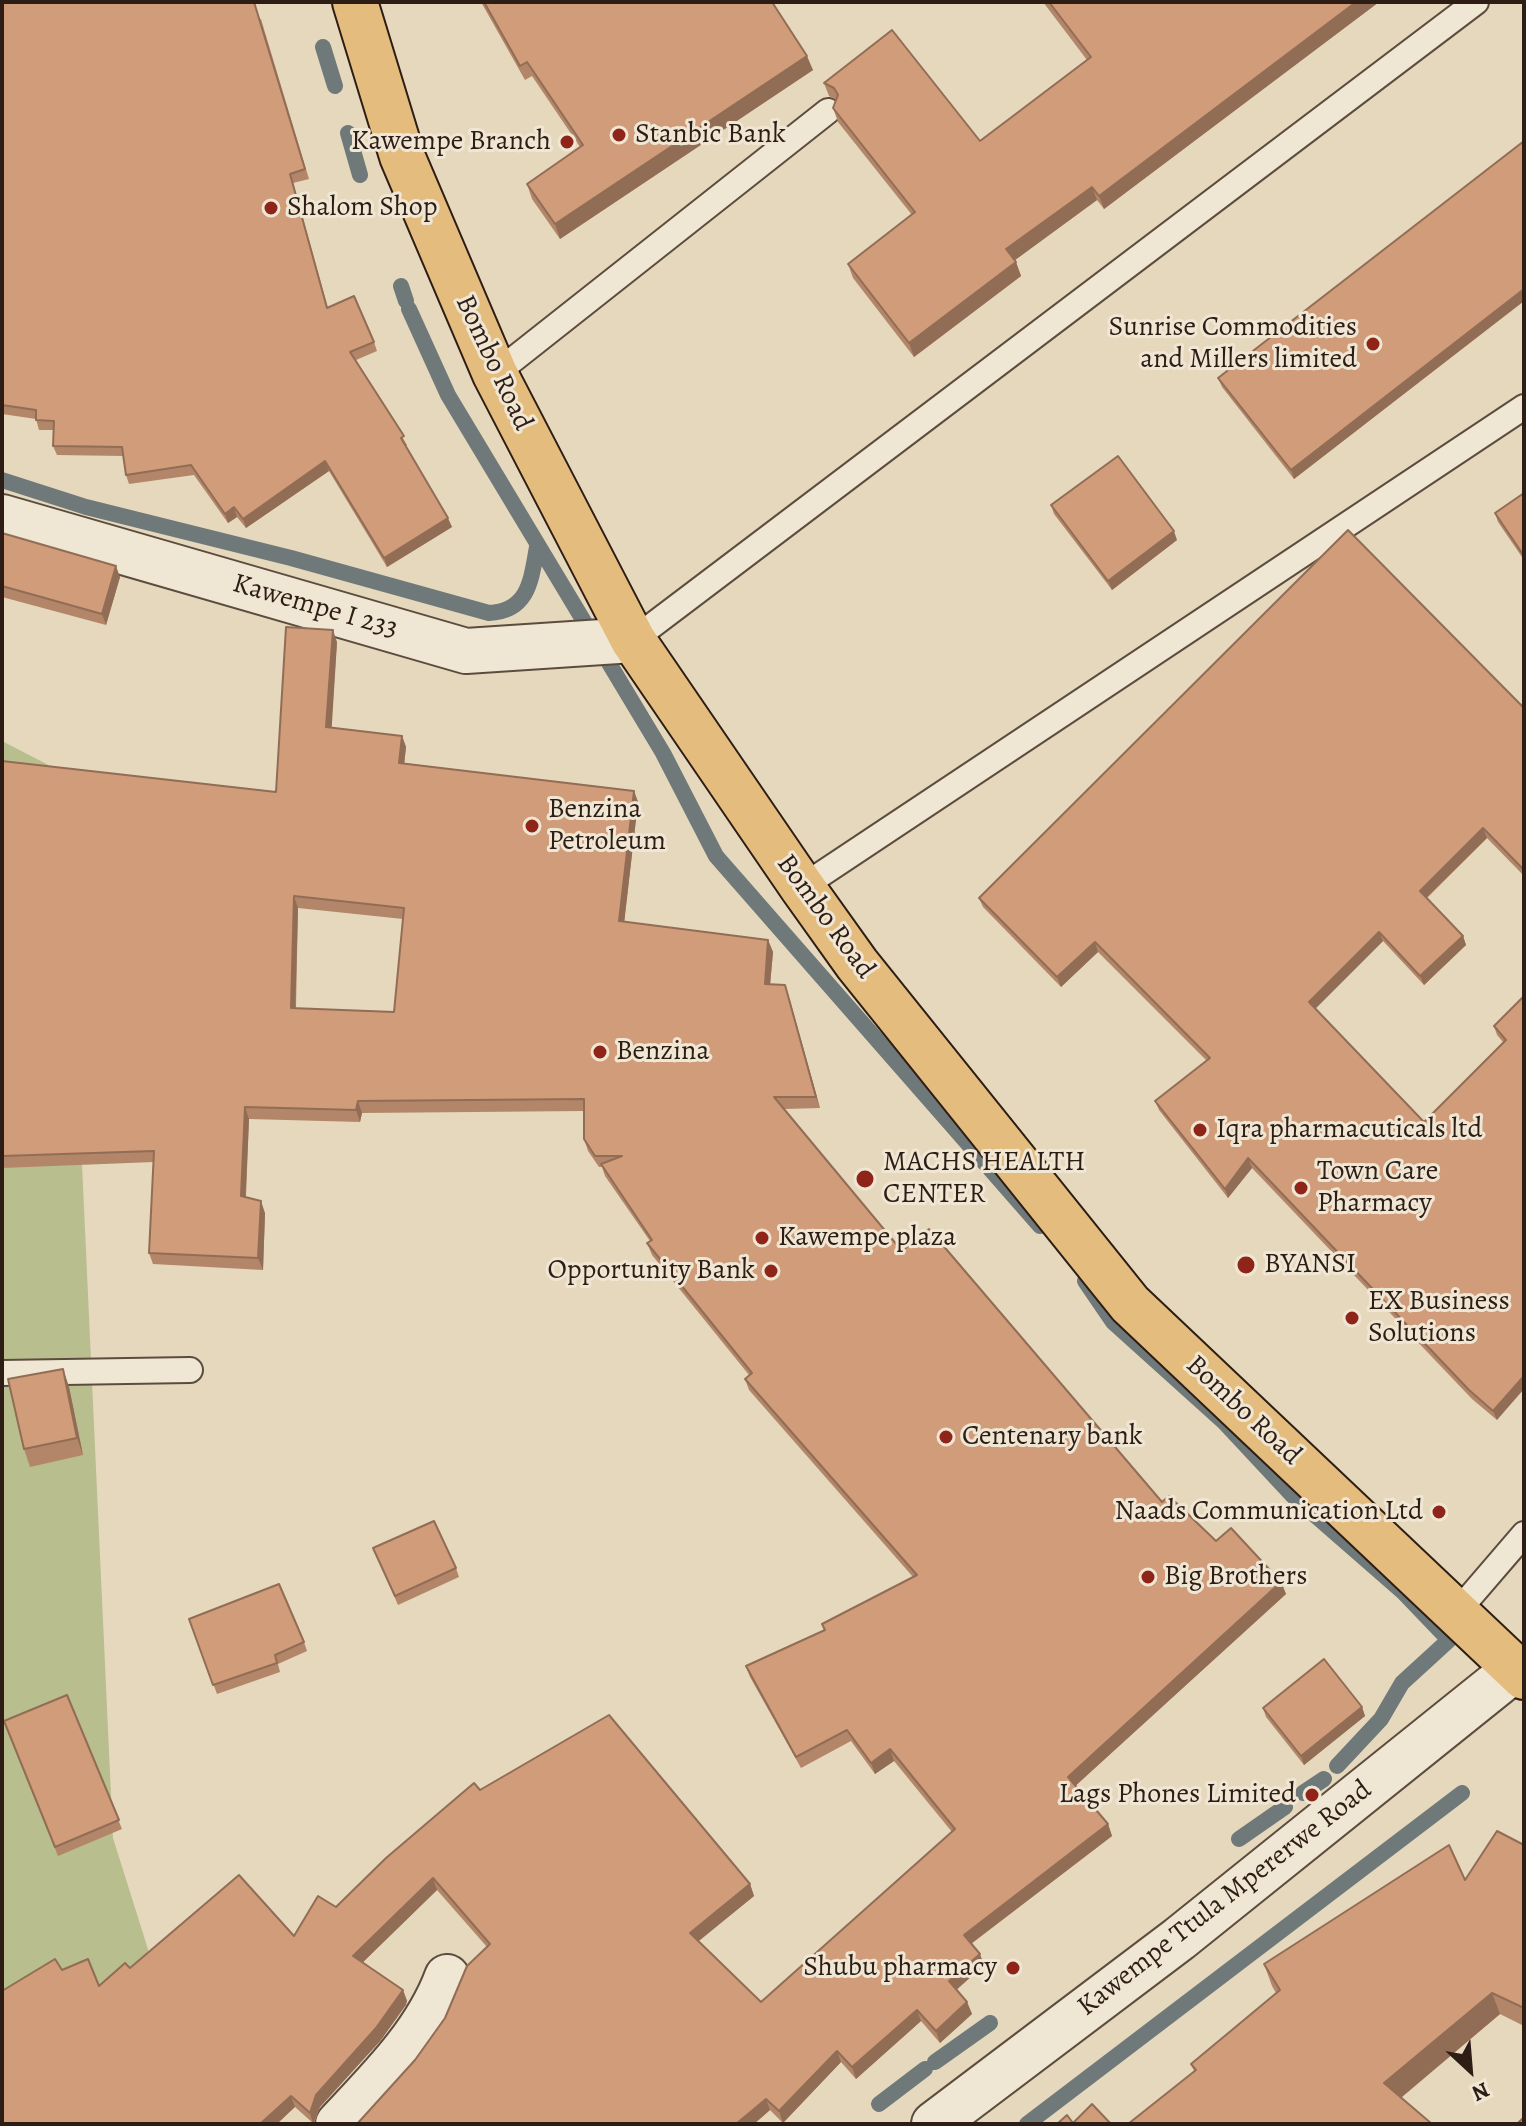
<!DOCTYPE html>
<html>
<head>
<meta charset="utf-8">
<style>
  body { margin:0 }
  #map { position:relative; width:1526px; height:2126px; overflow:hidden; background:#e6d8bd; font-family:Alegreya,serif }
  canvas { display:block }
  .frame { position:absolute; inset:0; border:4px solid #2e1d14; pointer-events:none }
  .north { position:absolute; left:1430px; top:2030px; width:80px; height:80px; -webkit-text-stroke:6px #efe6d4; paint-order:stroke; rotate:154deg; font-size:22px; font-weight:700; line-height:32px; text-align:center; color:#2e1d14 }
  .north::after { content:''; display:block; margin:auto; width:28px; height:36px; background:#2e1d14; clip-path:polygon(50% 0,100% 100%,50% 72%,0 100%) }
</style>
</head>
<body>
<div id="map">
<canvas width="1526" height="2126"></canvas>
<div class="frame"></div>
<div class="north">N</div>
</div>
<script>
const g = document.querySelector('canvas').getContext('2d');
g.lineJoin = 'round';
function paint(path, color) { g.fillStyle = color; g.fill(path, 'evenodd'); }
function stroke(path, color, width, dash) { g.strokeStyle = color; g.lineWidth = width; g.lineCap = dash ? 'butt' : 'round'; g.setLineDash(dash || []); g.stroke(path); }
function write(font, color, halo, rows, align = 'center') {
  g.font = font + ' Alegreya,serif'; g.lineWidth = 6; g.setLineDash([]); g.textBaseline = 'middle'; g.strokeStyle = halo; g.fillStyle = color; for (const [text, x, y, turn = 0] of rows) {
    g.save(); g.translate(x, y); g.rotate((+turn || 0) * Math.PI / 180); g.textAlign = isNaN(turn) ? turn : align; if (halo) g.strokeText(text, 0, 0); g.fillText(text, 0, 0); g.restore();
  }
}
paint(new Path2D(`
  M2,741L64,773L113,1838L203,2124H2Z`), '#b9be8e');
stroke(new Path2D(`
  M323,47L335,86
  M348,133L360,175
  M401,286L406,301
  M409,309L448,395L663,753L716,856L1040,1226
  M2,480L86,507L291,558L489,613C529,611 531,580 537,547
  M1085,1281L1113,1322L1224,1422L1293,1496L1403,1592L1449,1640L1402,1683L1381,1719L1337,1766
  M1303,1793L1324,1779
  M1239,1839L1285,1807
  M935,2062L990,2023
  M879,2104L925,2069
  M1027,2124L1462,1793`), '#707979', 16);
const service = new Path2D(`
  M495,374L828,111
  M633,640L1476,2
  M802,887L1524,407
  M2,1373L190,1370
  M1457,1612L1524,1534`);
const minor = new Path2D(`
  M2,517L466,651L633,640
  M338,2124C379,2080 426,2034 447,1977`);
const tertiary = new Path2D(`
  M934,2124L1179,1939L1514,1670`);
const primary = new Path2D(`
  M355,2L402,156L495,374L633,640L802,887L857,964L1130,1304L1524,1677`);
stroke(service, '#5c4c3e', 28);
stroke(minor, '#5c4c3e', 48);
stroke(tertiary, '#5c4c3e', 48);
stroke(primary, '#2e1d14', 48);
stroke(service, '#efe6d4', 24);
stroke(minor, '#efe6d4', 44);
stroke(tertiary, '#efe6d4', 44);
stroke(primary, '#e3bc7e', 44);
paint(new Path2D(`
  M2,2L261,19L309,179L293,183L328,308L374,342L377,351L356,360L407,445L406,446L452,527L387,567L329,471L246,528L237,517L228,523L194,475L129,484L126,475L123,456L57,455L53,446V430H39L36,419L2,414Z
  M481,2H772L813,70L560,239L532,199L527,184L580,147L532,76L525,80Z
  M1043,2H1379L1104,209L1097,200L1015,260L1021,276L914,357L853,278L848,264L912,215L838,122L833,108L836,100L829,96L824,83L980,141L1087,60Z
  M1524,141V301L1294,479L1222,387L1218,378Z
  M1524,493V560L1498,522L1495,513Z
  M1051,505L1177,540L1112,590L1054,514Z
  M2,533L120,577L106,625L2,597Z
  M337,642L331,728L402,736L406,747L404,764L634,791L638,802L624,922L768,940L773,952L770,985H785L820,1108L784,1109L902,1251L1162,1502L1216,1541L1281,1582L1286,1594L1075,1786L1108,1824L1112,1836L971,1944L984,1965L956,1990L967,2002L972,2014L940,2043L921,2021L856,2079L841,2062L783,2123L770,2110L754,2124H357L415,2060L445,2018L487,1947L437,1890L363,1962L403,1990L407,2001L381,2040L320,2107L314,2124L295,2107L62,1970L99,1986L130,1968L294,1936L336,1907L480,1790L750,1884L754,1896L698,1941L761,2002L952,1832L894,1761L875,1774L851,1741L801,1768L750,1677L746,1666L824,1630L822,1624L913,1577L749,1390L745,1379L749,1375L652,1255L647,1243L650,1241L605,1176L602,1167H599L588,1151L584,1139V1111L362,1113L360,1122L249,1119L246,1197L265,1213L263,1270L153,1264L149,1253L154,1162L2,1168V761L276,792ZM298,908L403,919L394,1012L296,1008Z
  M1524,708V876L1487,838L1427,898L1463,936L1466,945L1424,985L1383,941L1315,1009L1424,1122L1503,1042L1497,1035L1494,1026L1524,996L1497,1420L1472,1399L1252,1168L1228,1198L1159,1110L1155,1101L1207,1061L1098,952L1061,987L983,907L979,898Z
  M63,1369L69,1387L83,1455L30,1467L24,1449Z
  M373,1548L456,1568L459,1577L398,1605Z
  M189,1619L304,1642L307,1651L278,1664L280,1672L217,1694Z
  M67,1695L122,1829L58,1856L4,1721Z
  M1362,1707L1365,1716L1304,1765L1266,1717L1263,1708Z
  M1524,1845V2026L1500,2014L1401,2098L1194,2071L1191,2064L1276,1993L1272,1986L1264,1964L1465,1880Z`), '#b38669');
paint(new Path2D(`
  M1356,2H1379L1104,209L1099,196Z
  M807,56L813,70L560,239L555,224Z
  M290,174L293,183L330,318L327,308Z
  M1092,187L1097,200L1011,263L1006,249Z
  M1016,262L1021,276L914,357L909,343Z
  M1524,289V301L1294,479L1291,470Z
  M325,461L329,471L246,528L243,519Z
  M234,507L237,517L228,523L225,514Z
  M448,518L452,527L387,567L384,558Z
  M1174,531L1177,540L1112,590L1108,581Z
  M116,566L120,577L106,625L102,614Z
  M333,630L337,642L331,739L326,727Z
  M402,736L406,747L403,775L399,763Z
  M634,791L638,802L623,933L619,921Z
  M1483,828L1487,838L1424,900L1420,891Z
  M294,896L298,908L295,1019L291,1008Z
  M1379,932L1383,941L1312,1012L1309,1002Z
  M1463,936L1466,945L1424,985L1420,976Z
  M768,940L773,952L769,996L765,984Z
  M1095,942L1098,952L1061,987L1057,977Z
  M785,985L789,997L820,1108L816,1097Z
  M358,1101L362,1113L360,1122L356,1110Z
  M245,1107L249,1119L245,1208L241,1196Z
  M1248,1158L1252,1168L1228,1198L1225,1189Z
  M261,1201L265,1213L263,1270L258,1258Z
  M63,1369L69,1387L83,1455L77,1438Z
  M1524,1376V1389L1497,1420L1493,1411Z
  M1281,1582L1286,1594L1072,1789L1068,1777Z
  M1362,1707L1365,1716L1304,1765L1301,1756Z
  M890,1749L894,1761L875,1774L871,1763Z
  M1108,1824L1112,1836L968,1946L964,1935Z
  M433,1878L437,1890L358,1967L353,1956Z
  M750,1884L754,1896L694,1945L690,1933Z
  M980,1954L984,1965L953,1993L949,1981Z
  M403,1990L407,2001L406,2005L381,2040L320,2107L313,2124L310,2113L316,2095Z
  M1492,1993L1500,2014L1392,2105L1384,2083Z
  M967,2002L972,2014L940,2043L936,2031Z
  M917,2010L921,2021L856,2079L852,2067Z
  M837,2051L841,2062L783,2123L779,2111Z
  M291,2096L295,2107L277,2124H260Z
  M766,2099L770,2110L754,2124H736Z`), '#926d55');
const building = new Path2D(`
  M2,2H254L305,169L290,174L327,308L354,296L374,342L350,352L404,436L401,438L448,518L384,558L325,461L243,519L234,507L225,514L191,465L126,475L122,447L53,446L54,421L36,420V410L2,405Z
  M484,2H772L807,56L555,224L527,184L583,145L527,62L520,66Z
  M1049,2H1356L1099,196L1092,187L1006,249L1016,262L909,343L848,264L915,212L833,108L838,95L834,88L824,83L892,30L980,141L1091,57Z
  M1524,141V289L1291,470L1218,378Z
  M1118,456L1174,531L1108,581L1051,505Z
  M1524,493V556L1495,513Z
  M1348,530L1524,708V870L1483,828L1420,891L1463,936L1420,976L1379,932L1309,1002L1424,1122L1506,1040L1494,1026L1524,996V1376L1493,1411L1469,1390L1248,1158L1225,1189L1155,1101L1210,1058L1095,942L1057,977L979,898Z
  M2,533L116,566L102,614L2,586Z
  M286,627L333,630L326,727L402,736L399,763L634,791L619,921L768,940L765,984L785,985L816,1097H774L902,1251L929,1229L1162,1502L1169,1496L1216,1541L1231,1528L1281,1582L1068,1777L1108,1824L964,1935L980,1954L949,1981L967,2002L936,2031L917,2010L852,2067L837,2051L779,2111L766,2099L736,2124H357L415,2060L445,2018L467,1966L490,1944L433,1878L353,1956L403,1990L376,2028L316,2095L310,2113L291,2096L260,2124H2V1991L55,1959L62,1970L88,1959L99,1986L125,1963L130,1968L239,1875L294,1936L318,1896L336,1907L386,1858L474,1783L480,1790L609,1715L750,1884L690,1933L761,2002L955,1829L890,1749L871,1763L847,1730L796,1757L746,1666L825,1630L822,1624L917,1575L745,1379L752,1373L647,1243L652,1240L601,1164L622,1156H595L584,1139V1099L358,1101L356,1110L245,1107L241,1196L261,1201L258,1258L149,1253L154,1151L2,1156V761L276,792ZM294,896L404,908L394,1012L291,1008Z
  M63,1369L77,1438L24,1449L8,1379Z
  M434,1521L456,1568L395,1596L373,1548Z
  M279,1584L304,1642L275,1655L277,1663L213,1685L189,1619Z
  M1324,1659L1362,1707L1301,1756L1263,1708Z
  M67,1695L119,1820L55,1847L4,1721Z
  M1497,1831L1524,1845V2008L1492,1993L1384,2083L1432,2124H1128L1196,2070L1191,2064L1280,1990L1264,1964L1449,1845L1465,1880Z
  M1092,2104L1111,2124H1057L1067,2115L1073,2123Z
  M1524,2117V2124H1517Z`);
paint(building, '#d09c7a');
stroke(building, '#926d55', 2);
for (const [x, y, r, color] of [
  [619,135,8,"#8f2418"],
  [567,142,8,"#8f2418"],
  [271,208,8,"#8f2418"],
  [1373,344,8,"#8f2418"],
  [532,826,8,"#8f2418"],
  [600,1052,8,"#8f2418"],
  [1200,1130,8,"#8f2418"],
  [865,1179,10,"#8f2418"],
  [1301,1188,8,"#8f2418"],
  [762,1238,8,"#8f2418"],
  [1246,1265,10,"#8f2418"],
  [771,1271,8,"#8f2418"],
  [1352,1318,8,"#8f2418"],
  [946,1437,8,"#8f2418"],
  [1439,1512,8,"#8f2418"],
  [1148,1577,8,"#8f2418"],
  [1312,1795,8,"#8f2418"],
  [1013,1968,8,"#8f2418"]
]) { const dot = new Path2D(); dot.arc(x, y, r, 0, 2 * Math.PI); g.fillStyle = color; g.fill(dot); stroke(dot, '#efe6d4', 3); }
write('28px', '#2e1d14', '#efe6d4', [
  ["Stanbic Bank",635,135],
  ["Kawempe Branch",551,142,"right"],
  ["Shalom Shop",287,208],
  ["Sunrise Commodities",1357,328,"right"],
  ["and Millers limited",1357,360,"right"],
  ["Benzina",548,810],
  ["Petroleum",548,842],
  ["Benzina",616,1052],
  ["Iqra pharmacuticals ltd",1216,1130],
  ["MACHS HEALTH",883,1163],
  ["CENTER",883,1195],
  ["Town Care",1317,1172],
  ["Pharmacy",1317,1204],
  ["Kawempe plaza",778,1238],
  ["BYANSI",1264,1265],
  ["Opportunity Bank",755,1271,"right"],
  ["EX Business",1368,1302],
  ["Solutions",1368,1334],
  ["Centenary bank",962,1437],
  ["Naads Communication Ltd",1423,1512,"right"],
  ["Big Brothers",1164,1577],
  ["Lags Phones Limited",1296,1795,"right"],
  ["Shubu pharmacy",997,1968,"right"]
], 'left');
write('28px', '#2e1d14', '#efe6d4', [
  ["Bombo Road",493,363,65],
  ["Kawempe I 233",315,607,16],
  ["Bombo Road",825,917,54],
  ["Bombo Road",1243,1411,43],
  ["Kawempe Ttula Mpererwe Road",1225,1899,-38]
]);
</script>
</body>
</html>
